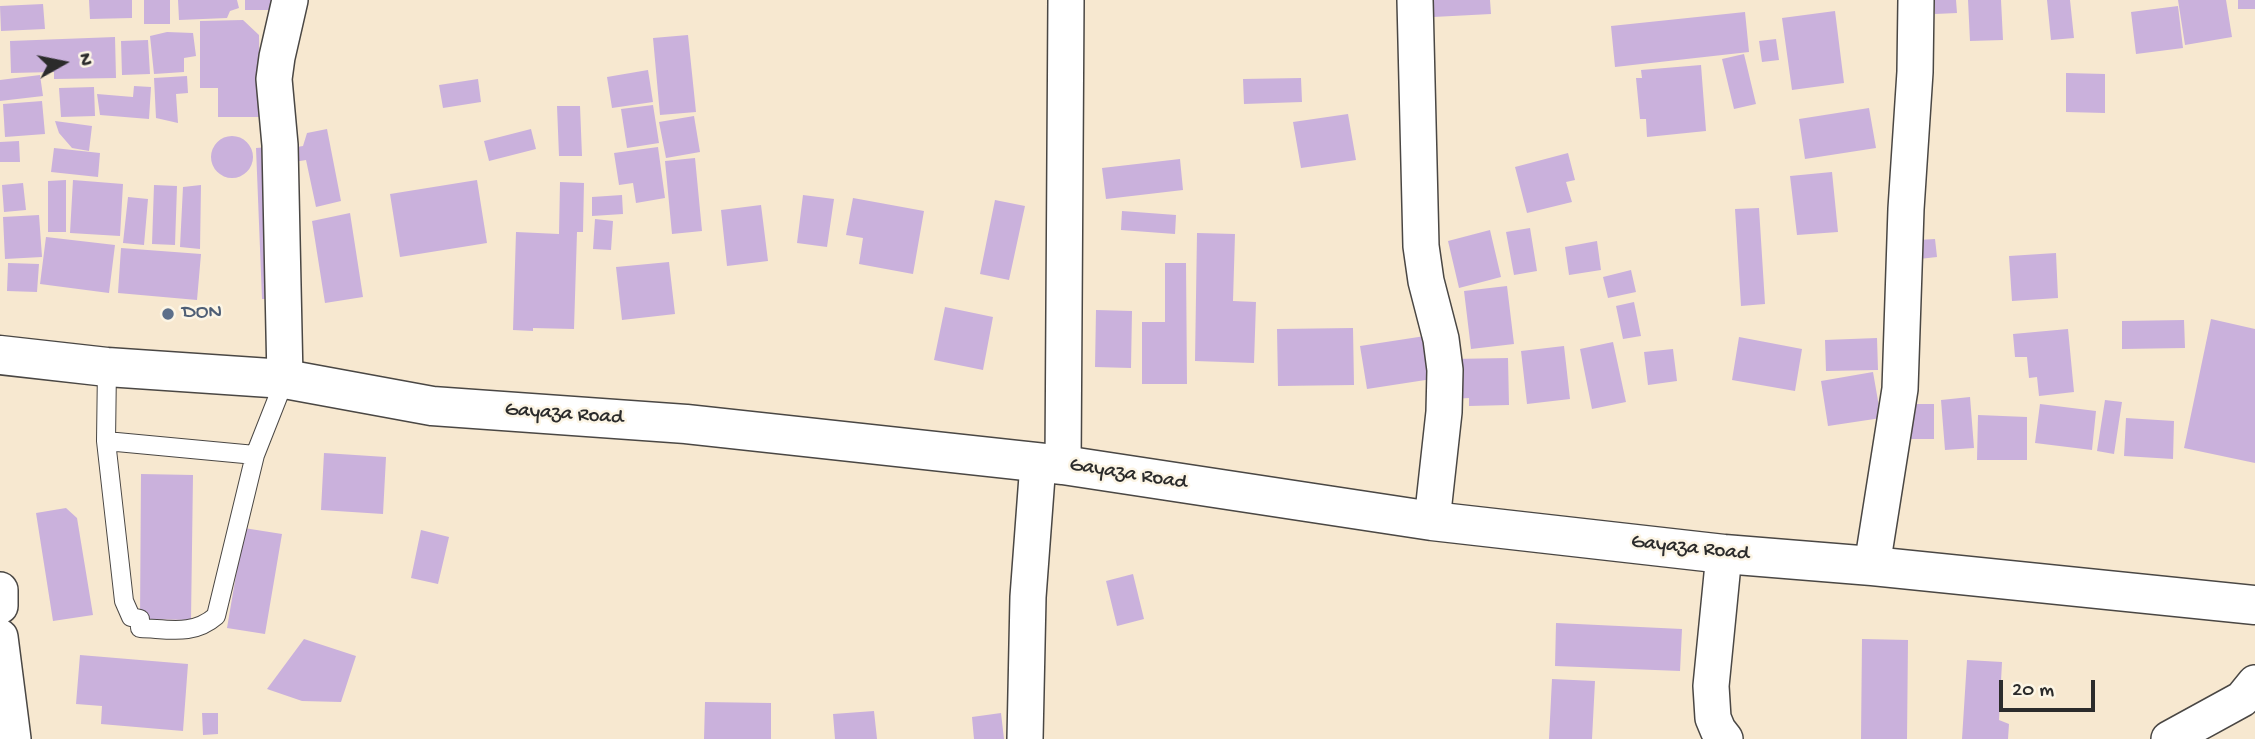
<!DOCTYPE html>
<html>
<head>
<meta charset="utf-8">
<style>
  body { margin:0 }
  #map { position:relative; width:2255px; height:739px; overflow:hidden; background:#f7e8d0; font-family:"Gochi Hand",sans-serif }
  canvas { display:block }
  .north { position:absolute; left:28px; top:28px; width:70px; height:70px; -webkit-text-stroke:5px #fcf5e5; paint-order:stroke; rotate:81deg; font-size:19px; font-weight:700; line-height:28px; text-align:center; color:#2b2b2b }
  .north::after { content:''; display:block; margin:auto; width:24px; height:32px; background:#2b2b2b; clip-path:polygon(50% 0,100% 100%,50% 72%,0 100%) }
  .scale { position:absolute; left:1999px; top:680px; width:96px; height:32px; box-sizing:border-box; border:4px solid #2b2b2b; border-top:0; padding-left:9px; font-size:21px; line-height:24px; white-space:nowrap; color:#2b2b2b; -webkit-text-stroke:5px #fcf5e5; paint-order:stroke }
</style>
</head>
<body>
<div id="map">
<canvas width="2255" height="739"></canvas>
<div class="north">N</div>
<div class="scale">20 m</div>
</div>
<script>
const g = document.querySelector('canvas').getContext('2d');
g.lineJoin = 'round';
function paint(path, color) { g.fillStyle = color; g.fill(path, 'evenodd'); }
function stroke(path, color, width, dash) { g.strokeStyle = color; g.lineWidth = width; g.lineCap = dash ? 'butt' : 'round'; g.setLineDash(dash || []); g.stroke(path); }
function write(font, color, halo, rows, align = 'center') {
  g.font = font + ' "Gochi Hand",sans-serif'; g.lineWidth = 5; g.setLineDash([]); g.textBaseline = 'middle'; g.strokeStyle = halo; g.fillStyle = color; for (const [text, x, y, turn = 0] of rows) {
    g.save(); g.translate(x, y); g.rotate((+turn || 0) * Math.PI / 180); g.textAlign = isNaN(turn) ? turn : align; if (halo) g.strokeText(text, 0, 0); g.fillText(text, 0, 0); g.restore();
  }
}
paint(new Path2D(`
  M89,0H132V18L90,19Z
  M144,0H170V24H144Z
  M178,0H237L239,8L230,11L227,18L179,20Z
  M245,0H272V10H245Z
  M1432,0H1490L1491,14L1433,17Z
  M1935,0H1956L1957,13L1935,14Z
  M1968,0H2001L2003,40L1970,41Z
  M2047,0H2070L2074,38L2051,40Z
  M2178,0H2226L2232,37L2185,45Z
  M2238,0H2255V9H2238Z
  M43,4L45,29L1,31L0,6Z
  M2178,6L2183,48L2136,54L2131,12Z
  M1835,11L1844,83L1792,90L1782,18Z
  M1745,12L1749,52L1615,67L1611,26Z
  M243,20L259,35L260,117H218V88H200V21Z
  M167,32L193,33L196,56L184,58V72L154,74L150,36Z
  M688,35L696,112L660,115L653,38Z
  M115,37L116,78L54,79V72L11,73L10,41Z
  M1776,39L1779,60L1762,62L1759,41Z
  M148,40L150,74L122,75L121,41Z
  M1744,54L1756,104L1734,109L1722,59Z
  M1701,65L1706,131L1647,137L1646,119H1640L1636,78H1642L1641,70Z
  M648,70L653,102L612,108L607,77Z
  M2066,73L2105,74V113L2066,112Z
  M40,75L43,96L0,101V80Z
  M187,76L188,93L176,94L178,123L156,118L154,78Z
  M1301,78L1302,102L1244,104L1243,79Z
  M478,79L481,102L443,108L439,85Z
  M134,86L151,87L149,119L100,115L97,94L133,97Z
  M94,87L95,116L61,117L59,88Z
  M42,101L45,134L5,137L3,104Z
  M653,105L659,143L627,148L621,109Z
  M557,106H580L582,156H559Z
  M1869,108L1876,148L1805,159L1799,119Z
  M1348,114L1356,160L1301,168L1293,122Z
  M694,116L700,152L666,158L659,122Z
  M55,121L92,126L89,151L72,148L59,133Z
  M327,129L341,201L316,207L306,160L294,162L291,148L303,146L307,133Z
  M531,129L536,149L489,161L484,141Z
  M211 157a21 21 0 1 1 42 0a21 21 0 1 1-42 0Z
  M19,141L20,162H0V142Z
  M269,147L275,299H262L256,148Z
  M658,147L665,198L636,203L633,183L619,185L614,153Z
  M54,148L100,153L98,177L51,172Z
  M1568,153L1575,180L1566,182L1572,202L1527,213L1515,167Z
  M695,158L702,231L672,234L665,161Z
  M1180,159L1183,190L1106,199L1102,168Z
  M1832,172L1838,232L1797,235L1790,176Z
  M66,180V232H48V181Z
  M73,180L123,184L120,236L70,233Z
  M477,180L487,243L400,257L390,194Z
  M560,182L584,183L583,232H577L574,329L533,328V331L513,330L516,232L559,234Z
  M23,183L26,210L4,212L2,185Z
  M154,185L177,186L175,245L152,244Z
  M201,185L200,249L180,247L183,187Z
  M622,195L623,214L592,216V197Z
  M803,195L834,199L827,247L797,243Z
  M128,197L148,199L144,245L123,243Z
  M853,198L924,211L913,274L859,264L863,238L846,235Z
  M995,200L1025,206L1009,280L980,274Z
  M761,205L768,261L727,266L721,210Z
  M1759,208L1765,304L1741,306L1735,209Z
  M1122,211L1176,215L1175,234L1121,230Z
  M350,213L363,297L325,303L312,221Z
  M39,215L42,257L5,259L3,217Z
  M595,219L613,221L611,250L593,249Z
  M1530,228L1537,271L1514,275L1506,232Z
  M1490,230L1501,277L1459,288L1448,241Z
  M1197,233L1235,234L1233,301L1256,302L1254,363L1195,361Z
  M46,237L115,245L109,293L40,284Z
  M1935,239L1937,257L1919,259L1917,240Z
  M1597,241L1601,270L1569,275L1565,247Z
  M121,248L201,254L197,300L118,293Z
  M2056,253L2058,298L2012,301L2009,256Z
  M669,262L675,314L622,320L616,267Z
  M8,263L39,264L37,292L7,291Z
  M1165,263H1186L1187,384H1142V322H1165Z
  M1631,270L1636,292L1608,298L1603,277Z
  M1507,286L1514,344L1471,349L1464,291Z
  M1634,302L1641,336L1623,339L1616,306Z
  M945,307L993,317L983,370L934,360Z
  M1096,310L1132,311L1131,368L1095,367Z
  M2211,319L2255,329V463L2184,448Z
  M2184,320L2185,348L2122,349V321Z
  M1353,328L1354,385L1278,386L1277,329Z
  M2068,329L2074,392L2039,396L2037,377L2029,378L2027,357H2015L2013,334Z
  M1425,336L1432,379L1367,389L1360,346Z
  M1739,337L1802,349L1795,391L1732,380Z
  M1877,338L1878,370L1826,371L1825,340Z
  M1613,342L1626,402L1592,409L1580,349Z
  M1564,346L1570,399L1527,404L1521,351Z
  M1673,349L1677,381L1648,385L1644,352Z
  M1508,358L1509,405L1469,406V398L1453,399L1452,359Z
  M1873,372L1881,418L1828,426L1821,381Z
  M1970,397L1974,448L1945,450L1941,400Z
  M2105,400L2122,402L2114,454L2097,451Z
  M1905,404H1934V439H1905Z
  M2040,404L2096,411L2092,450L2035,443Z
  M1978,415L2027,417V460H1977Z
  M2126,418L2174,421L2173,459L2124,456Z
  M324,453L386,457L383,514L321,510Z
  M141,474L193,475L191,620L140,619Z
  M66,508L77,518L93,615L53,621L36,513Z
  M244,528L282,534L265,634L227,628Z
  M421,530L449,537L438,584L411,578Z
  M1133,574L1144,619L1117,626L1106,581Z
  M1556,623L1682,629L1680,671L1555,666Z
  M304,639L356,656L341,702L302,701L267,689Z
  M1862,639L1908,640L1907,739H1861Z
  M80,655L188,664L183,731L101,724L102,706L76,704Z
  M1967,660L2002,662L1999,720L2009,724L2008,739H1962Z
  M1552,679L1595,681L1592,739H1549Z
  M705,702L771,703V739H704Z
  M874,711L877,739H835L833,714Z
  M202,713H218V734L203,735Z
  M1001,713L1004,739H974L972,717Z`), '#cab1dc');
const lane = new Path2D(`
  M107,367L106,441L124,601L131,617L140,619V628C169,629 193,636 216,616L255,455L285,379
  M106,441L255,455`);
const street = new Path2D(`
  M1415,0L1421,246L1426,281L1441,339L1445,370L1444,412L1432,521
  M285,379L280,145L274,79L277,57L290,0
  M1063,465L1066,0
  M1724,554L1711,686L1713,718L1718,730L1725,739
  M1872,566L1900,389L1906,209L1915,72L1916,0
  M0,590V606
  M0,637L13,739
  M1025,739L1028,597L1038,463
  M2169,739L2242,699L2255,683`);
const primary = new Path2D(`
  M0,355L107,367L285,379L432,406L686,424L1063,465L1432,521L1724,554L1872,566L2255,605`);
stroke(lane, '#4a4744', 20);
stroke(street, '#4a4744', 38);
stroke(primary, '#4a4744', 41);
stroke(lane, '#fff', 18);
stroke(street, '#fff', 35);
stroke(primary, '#fff', 38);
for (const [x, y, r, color] of [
  [168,314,7,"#5c6f8a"]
]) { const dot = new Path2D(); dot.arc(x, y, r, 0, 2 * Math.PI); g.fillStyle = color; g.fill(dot); stroke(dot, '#fcf5e5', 2.5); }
write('21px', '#4e5e75', '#fcf5e5', [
  ["DON",182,314]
], 'left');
write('21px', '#2b2b2b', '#fcf5e5', [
  ["Gayaza Road",564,415,4],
  ["Gayaza Road",1128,475,9],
  ["Gayaza Road",1690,549,6]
]);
</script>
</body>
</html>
